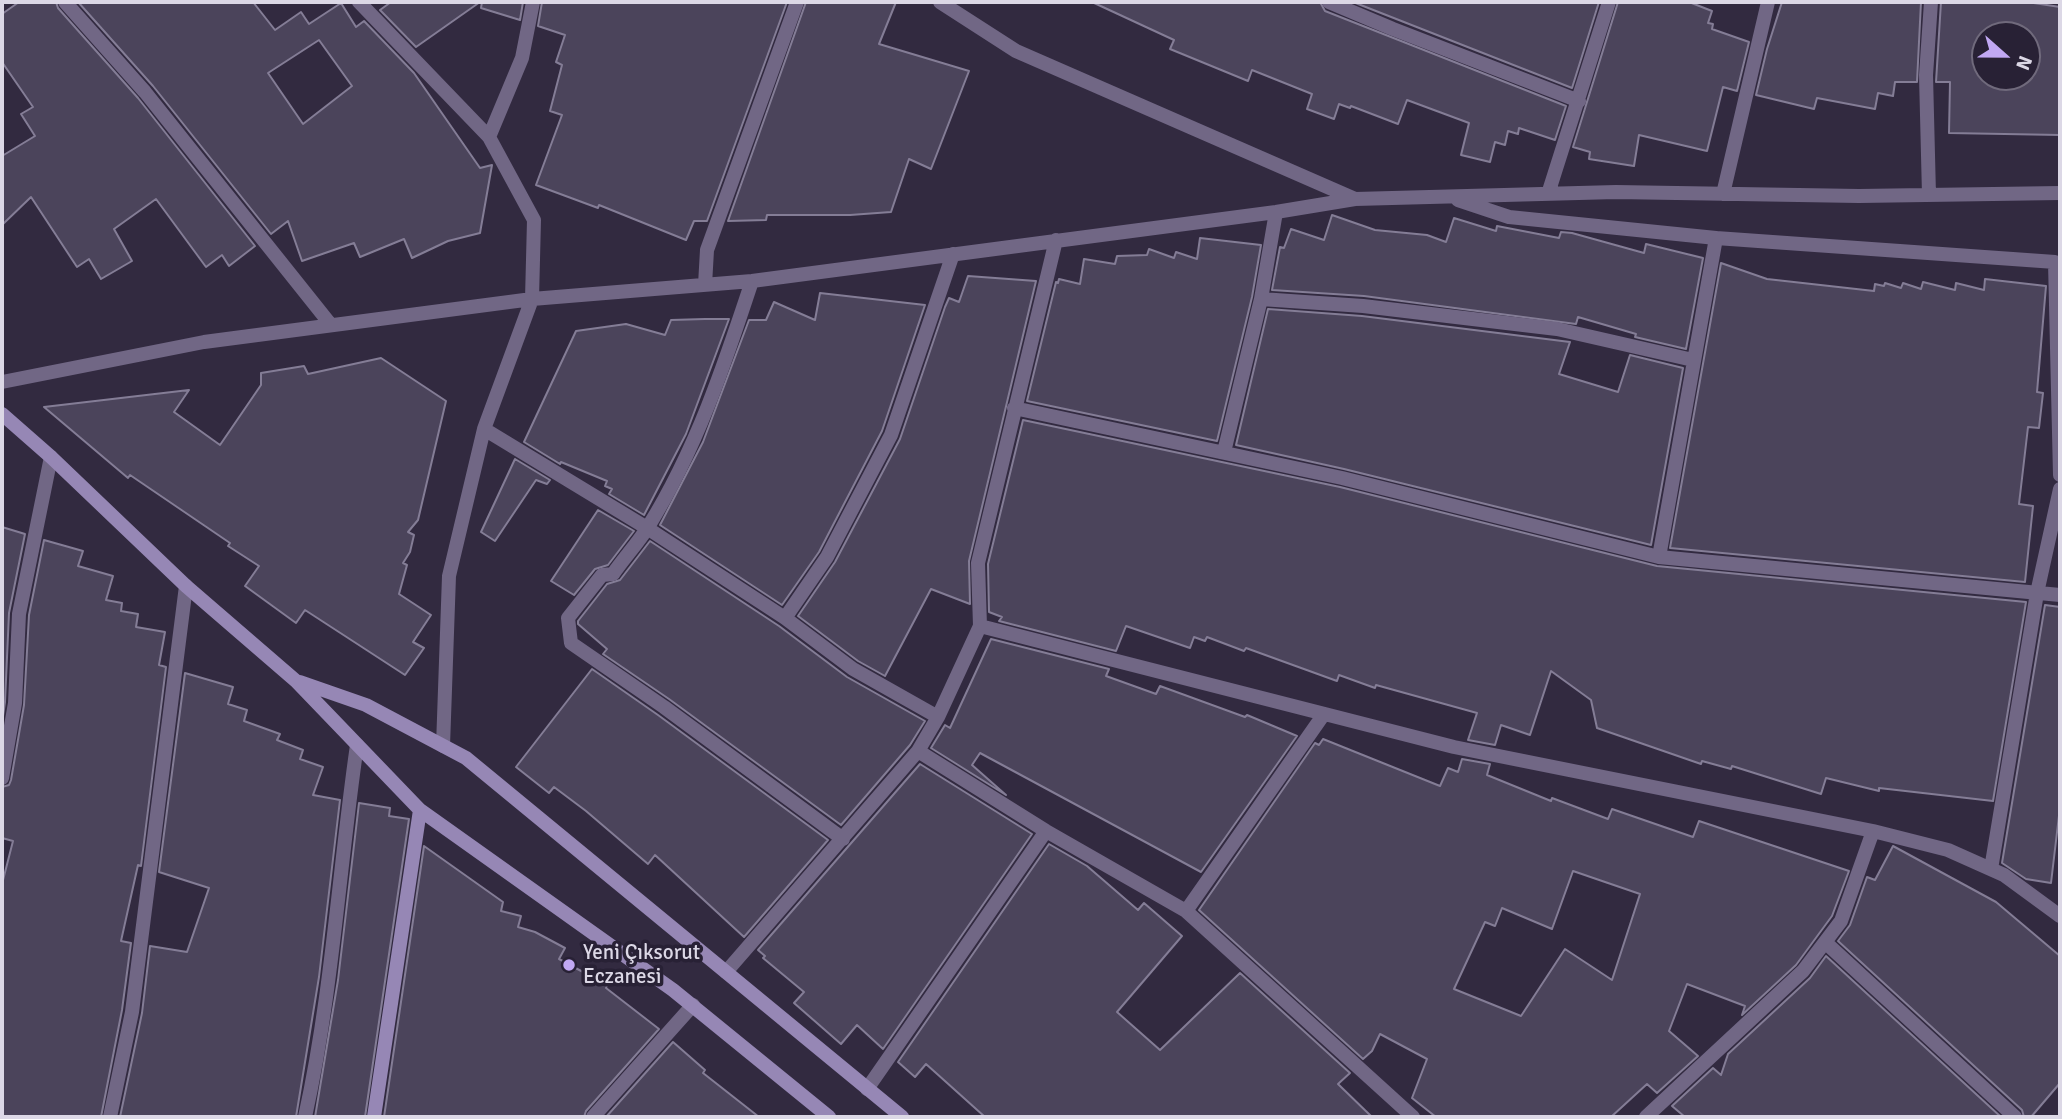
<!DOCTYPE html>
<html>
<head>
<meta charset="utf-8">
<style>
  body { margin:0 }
  #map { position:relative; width:2062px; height:1119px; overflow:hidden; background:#322a40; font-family:Signika,sans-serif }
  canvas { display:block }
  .frame { position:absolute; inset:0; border:4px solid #dcd8e6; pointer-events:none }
  .north { position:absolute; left:1971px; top:21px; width:70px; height:70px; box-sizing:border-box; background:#282135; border:2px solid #706a7c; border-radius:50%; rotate:111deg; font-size:19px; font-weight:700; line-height:28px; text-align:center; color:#dcd8e6 }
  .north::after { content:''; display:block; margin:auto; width:24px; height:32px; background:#c1a8f3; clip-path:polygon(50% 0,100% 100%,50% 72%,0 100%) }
</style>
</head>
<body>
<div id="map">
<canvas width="2062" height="1119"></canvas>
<div class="frame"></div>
<div class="north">N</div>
</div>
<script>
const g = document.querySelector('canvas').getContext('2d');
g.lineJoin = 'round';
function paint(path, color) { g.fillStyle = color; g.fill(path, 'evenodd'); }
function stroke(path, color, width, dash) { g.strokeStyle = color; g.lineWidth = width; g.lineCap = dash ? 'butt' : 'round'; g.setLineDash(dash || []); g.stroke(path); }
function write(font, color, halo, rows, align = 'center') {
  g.font = font + ' Signika,sans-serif'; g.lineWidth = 7; g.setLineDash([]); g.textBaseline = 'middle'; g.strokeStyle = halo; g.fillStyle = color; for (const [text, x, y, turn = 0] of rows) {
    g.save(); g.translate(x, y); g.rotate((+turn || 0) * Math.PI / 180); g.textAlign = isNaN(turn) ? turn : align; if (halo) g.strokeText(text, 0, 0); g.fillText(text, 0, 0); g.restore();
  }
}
const building = new Path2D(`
  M19,2H56L58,8L138,98L255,246L229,266L222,255L206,267L156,199L114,229L132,261L101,279L89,259L77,267L31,197L2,225V156L35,136L21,114L33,107L2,62V14Z
  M78,2H253L275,30L301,12L309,24L341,3L356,27L364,21L414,73L480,168L492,165L480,233L448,241L412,258L404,239L360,257L354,243L302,261L288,221L271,234L153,86ZM319,40L352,86L303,124L268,73Z
  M391,2H480L416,47L380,10Z
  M482,2H523L520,20L481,8Z
  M542,2H787L707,221H694L686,240L599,205L598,208L536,185L562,115L550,111L562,65L556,62L565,35L538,26Z
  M806,2H896L879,44L969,71L931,169L909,159L891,212L850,215H767L766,220L728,221Z
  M1092,2H1320L1325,11L1566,106L1555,140L1519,128L1518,134L1508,131L1505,145L1495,142L1490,162L1461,155L1469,123L1407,100L1398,124L1351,106L1350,108L1339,104L1334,119L1307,109L1312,94L1252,70L1248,81L1170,49L1174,40Z
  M1353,2H1599L1572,88Z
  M1618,2H1689L1712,11L1708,23L1713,24L1712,29L1749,42L1737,91L1723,87L1707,151L1639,135L1634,166L1589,159L1590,152L1573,147Z
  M1782,2H1921L1917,82H1895L1893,96L1878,93L1875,109L1817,98L1814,109L1756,95L1767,49Z
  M1941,2H2027L2060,7V135L1949,133L1950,82H1936ZM1985,35H2027V77H1985Z
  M1332,215L1375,230L1427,235L1446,242L1454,218L1496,231L1497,226L1559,238L1561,232L1572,233L1644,253L1646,244L1703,258L1686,349L1635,337L1636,334L1578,317L1576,324L1364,296L1272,290L1280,247L1284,248L1291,229L1324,240Z
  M1200,238L1261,245L1252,297L1217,441L1027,401L1056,282L1058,283L1059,279L1080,284L1084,259L1115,264L1117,256L1147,255L1149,249L1174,258L1176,252L1197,259Z
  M1721,263L1767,279L1874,291L1875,284L1884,286L1885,283L1901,288L1903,283L1921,289L1923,282L1955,290L1956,283L1984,290L1985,279L2046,286L2037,392L2043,393L2039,428L2028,427L2019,504L2033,506L2025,582L1670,548Z
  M968,276L1036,281L969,561L970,604L931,589L885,676L858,661L798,616L835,562L900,439L945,307L949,298L959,302Z
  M820,293L925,305L882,431L819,552L782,605L660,525L703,442L749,320H766L774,302L815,320Z
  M1268,309L1362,316L1570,342L1559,374L1618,392L1630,355L1683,368L1651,545L1344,469L1236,445Z
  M705,319H729L686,434L644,515L609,494L612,489L605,486L607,481L561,462L560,464L524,442L576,331L626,324L665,335L671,320Z
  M381,358L446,401L418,520L408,532L414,535L410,552L403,563L407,565L399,594L431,615L413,642L424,648L405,675L305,610L296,623L245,586L259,566L228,546L230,543L130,475L128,478L44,407L189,390L174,412L220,445L261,385V373L304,366L308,374Z
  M1023,420L1340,487L1657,566L2026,602L1993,801L1879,788V791L1826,778L1821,794L1732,766L1731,769L1702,761L1701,764L1597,728L1591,700L1551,671L1530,735L1501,725L1495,745L1468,740L1477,713L1376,685L1375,688L1339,675L1337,681L1246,648L1244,651L1207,637L1205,641L1194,637L1190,648L1126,626L1116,651L999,621L1002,617L989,612L988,564Z
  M515,459L550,480L547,484L536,480L495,541L481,532Z
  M598,510L634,531L608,565L595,569L574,595L551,581Z
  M2,527L25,534L9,613L5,702L2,723Z
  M44,540L83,551L78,566L113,576L106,600L122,603L121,611L138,614L136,627L165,632L159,665L166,667L141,866L138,865L121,941L131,943L122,1010L101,1117H2V884L13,841L2,838V787L9,785L11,780L24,705L29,615Z
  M650,541L779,626L847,677L925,721L910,745L841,825L669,699L603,654L607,649L578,624V621L607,584L620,580Z
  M2045,605L2060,607V807L2051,883L2026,879L2002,863Z
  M991,639L1109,669L1106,676L1156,694L1160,686L1245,717L1247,715L1297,736L1201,872L980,753L972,765L1006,795L931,748L945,725L950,728Z
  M592,669L658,715L828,840L744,937L655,855L648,864L586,811L554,787L549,793L516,767Z
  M185,673L233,687L228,704L247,710L244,721L280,734L277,740L303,750L300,759L323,767L313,795L340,800L319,977L296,1117H120L142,1013L150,946L187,952L209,888L159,872Z
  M1323,739L1440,786L1448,768L1458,772L1462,759L1490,764L1487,775L1551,801L1552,798L1608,819L1612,809L1693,837L1699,821L1849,871L1832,916L1796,965L1742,1015L1745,1006L1687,984L1669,1031L1698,1056L1657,1093L1647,1084L1611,1117H1436L1412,1098L1427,1059L1380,1034L1372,1051L1363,1059L1199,910L1315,743L1319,745ZM1573,871L1640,894L1612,980L1565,949L1521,1016L1454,989L1485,922L1495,926L1502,908L1552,929Z
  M920,764L1032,834L883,1049L857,1025L841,1044L794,1003L804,992L763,958L765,956L758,950Z
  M359,803L390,808L389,816L409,819L365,1117H315L338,980Z
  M1049,844L1087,866L1138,910L1144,903L1182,936L1117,1012L1160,1050L1240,973L1350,1073L1338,1084L1372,1117H985L926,1064L915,1077L898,1062Z
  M424,846L503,902L501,911L521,916L518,927L535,932L565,948L559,959L607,985L606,988L659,1029L586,1111L584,1117H384Z
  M1893,846L1996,902L2060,956V1083L2031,1117H2024L2022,1110L1838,941L1850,925L1867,877L1875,880Z
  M1826,956L2001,1117H1685L1672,1106L1713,1068L1721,1075L1728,1054L1810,978Z
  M673,1042L705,1070L703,1073L759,1117H606Z`);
paint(building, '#4b445b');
stroke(building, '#847d96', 2);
stroke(new Path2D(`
  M65,2L145,92L331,325
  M359,2L489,137L534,220L532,299L484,429L449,576L443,746
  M940,2L1016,51L1355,199
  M1329,2L1393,29L1579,101
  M489,137L522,58L533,2
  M1548,194L1609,2
  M1723,194L1768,2
  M1929,195L1926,75L1931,2
  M1458,200L1509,217L1716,238L2055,262L2060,475
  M752,281C724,366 696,450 648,527C638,543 624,558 613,574L602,575L568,618L571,643L664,707L843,839
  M705,285L707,250L797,2
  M1261,299L1363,306L1557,329L1693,360
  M2,382L204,342L532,299L752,281L1276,212L1355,199L1616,192L1859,196L2060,193
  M1014,408L1342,478L1659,557L2060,595
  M484,429L647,528L785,618L853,669L938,717
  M1224,452L1261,299L1276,212
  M1659,557L1716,238
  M785,618L827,557L891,435L953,254
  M980,626L978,563L1056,240
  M918,751L1046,831L1186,911L1413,1117
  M2,778L15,703L19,614L51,457
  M1991,869L2037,593L2060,489
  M1186,911L1324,714
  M1825,942L2015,1117
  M726,972L918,751L938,717L980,626L1454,747L1873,831L1948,850L2004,875L2060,916
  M867,1089L1046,831
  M110,1117L132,1012L186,586
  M305,1117C332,995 339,869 357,745
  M593,1117L693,1005
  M1646,1117L1803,971L1841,921L1873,831`), '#716785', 14);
stroke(new Path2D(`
  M2,414L51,457L186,586L296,681L420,810L673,990L829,1117
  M300,682L366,705L466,758L902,1117
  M374,1117L420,810`), '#9687b5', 14);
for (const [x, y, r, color] of [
  [569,965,7,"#c1a8f3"]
]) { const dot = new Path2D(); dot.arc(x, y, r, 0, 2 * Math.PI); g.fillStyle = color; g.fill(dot); stroke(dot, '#282135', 2.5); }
write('21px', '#dcd8e6', '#282135', [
  ["Yeni Çıksorut",583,953],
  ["Eczanesi",583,977]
], 'left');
</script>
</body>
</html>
